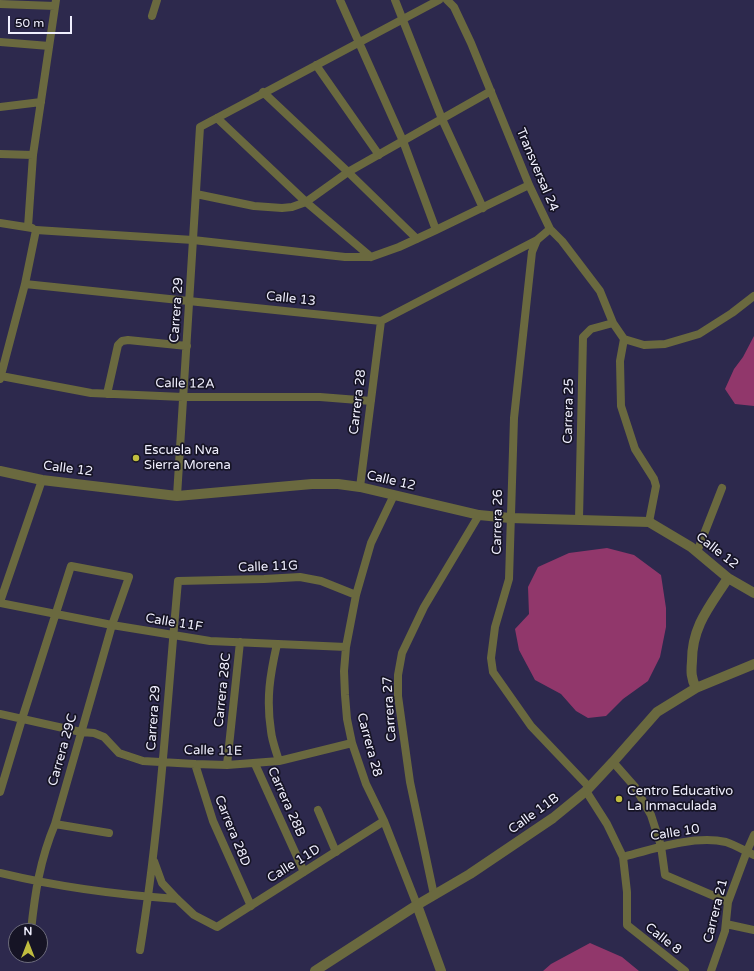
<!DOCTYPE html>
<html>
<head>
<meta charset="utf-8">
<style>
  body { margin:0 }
  #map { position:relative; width:754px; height:971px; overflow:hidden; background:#2d294d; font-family:"Varela Round",sans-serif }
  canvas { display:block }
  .north { position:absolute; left:8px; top:923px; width:40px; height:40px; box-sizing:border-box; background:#161425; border:1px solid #6d6c7c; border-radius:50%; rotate:0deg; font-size:11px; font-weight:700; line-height:16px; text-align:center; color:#f0effe }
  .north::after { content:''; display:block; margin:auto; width:14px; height:18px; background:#c1bd3f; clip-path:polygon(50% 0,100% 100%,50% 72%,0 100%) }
  .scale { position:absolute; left:8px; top:16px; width:64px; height:18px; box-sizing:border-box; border:2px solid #f0effe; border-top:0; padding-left:5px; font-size:12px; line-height:14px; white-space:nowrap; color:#f0effe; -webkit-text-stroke:3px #161425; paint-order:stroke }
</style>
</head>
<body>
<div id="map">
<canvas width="754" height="971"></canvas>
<div class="north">N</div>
<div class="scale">50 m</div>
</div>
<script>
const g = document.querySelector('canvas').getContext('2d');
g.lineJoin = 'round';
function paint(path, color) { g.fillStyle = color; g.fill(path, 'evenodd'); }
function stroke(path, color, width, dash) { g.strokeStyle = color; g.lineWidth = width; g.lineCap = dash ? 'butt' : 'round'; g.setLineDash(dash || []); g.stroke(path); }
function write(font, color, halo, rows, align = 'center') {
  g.font = font + ' "Varela Round",sans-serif'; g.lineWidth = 3.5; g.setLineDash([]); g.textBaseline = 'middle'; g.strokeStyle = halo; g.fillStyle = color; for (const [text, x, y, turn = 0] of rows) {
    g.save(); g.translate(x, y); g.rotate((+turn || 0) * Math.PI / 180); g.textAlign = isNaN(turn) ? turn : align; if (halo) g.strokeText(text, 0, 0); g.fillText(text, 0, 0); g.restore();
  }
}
paint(new Path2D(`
  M754,336V406L735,404L725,389L734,369L743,357Z
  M607,548L634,555L661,575L666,608V627L660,657L648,681L623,699L606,716L588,718L576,711L561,694L535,680L519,650L515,629L529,614L528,587L538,567L569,553Z
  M590,943L622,957L639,971H543L551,964Z`), '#91376b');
stroke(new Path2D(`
  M340,0L403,141L436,230
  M395,0L442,119L483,208
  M447,0L454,7L471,43L529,185L550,229L562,241L600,291L613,323L624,339
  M0,4L55,6
  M152,16L157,0
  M0,42L49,46
  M316,65L379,155
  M263,92L348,172L491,91
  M0,107L41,102
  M217,118L306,202L371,257
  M0,154L33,155
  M196,194L254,206L282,208L292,207L306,202L348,172L417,239
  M0,223L32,228
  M28,227L33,155L56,0
  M550,229L537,240L532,252L514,418L509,579L495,627L491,658L493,672L531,726L589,787
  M25,284L381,321L537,240
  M624,339L620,361L621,406L635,449L654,479L656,486L649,522
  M624,339L644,345L665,344L699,334L732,313L754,296
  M1,376L91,393L183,397H320L371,401
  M0,379L25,284L36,230L193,240L345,257H371L399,247L436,230L529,185
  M107,394L118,345L122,341L128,340L187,346
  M360,487L381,321
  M394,495L371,543L356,595L346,647L344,671L345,695L347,719L352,743L366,784L384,821L417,905
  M177,496L200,127L439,0
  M579,519L583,337L591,329L613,323
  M697,552L722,488
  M0,602L42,480
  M0,603L112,625L210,641L346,647
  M277,644C270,675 266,699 271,731C272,741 276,751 279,761
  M0,714L81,732L94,733L104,737L119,753L143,761L195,764L227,765L279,761L352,743
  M613,762L635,787L651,815L661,846L665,875L728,902
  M195,764L213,821L251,906
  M255,764L304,872
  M227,765L240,642
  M586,791L607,824L623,857L627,892V925L685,971
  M0,792L22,719L71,566L129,577L112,625L55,824C40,860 35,892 31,931
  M318,810L336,852
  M55,824L109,833
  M623,857C653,849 694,835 726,842C735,845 745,851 754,855
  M154,861L162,883L177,899L194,915L217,927L384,821
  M0,873C58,887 118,895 177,899
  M434,895L410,782L398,696V675L402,653L424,607L479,515
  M726,924L754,930
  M140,950C160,828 167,704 178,581L264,579L300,577L321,581L356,595
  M711,971L725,931L728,902L747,851L754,835`), '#6a693f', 8);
stroke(new Path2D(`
  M0,471L42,480L177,496L312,484H338L360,487L479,515L510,518L649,522L691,547L728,578L754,593
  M696,688C691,678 691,672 692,661C692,626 710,606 728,578
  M417,905L441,971
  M315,971L417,905L470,874L553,818L586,791L613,762L657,712L696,688L754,664`), '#6a693f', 10);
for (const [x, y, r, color] of [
  [136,458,4,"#c1bd3f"],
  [619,799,4,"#c1bd3f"]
]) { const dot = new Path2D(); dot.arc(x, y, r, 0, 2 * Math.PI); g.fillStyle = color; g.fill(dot); stroke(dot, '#161425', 1.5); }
write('13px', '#f0effe', '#161425', [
  ["Transversal 24",537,170,67],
  ["Calle 13",291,299,6],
  ["Carrera 29",177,310,-86],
  ["Calle 12A",185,384,1],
  ["Carrera 28",358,402,-83],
  ["Carrera 25",569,411,-89],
  ["Calle 12",68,469,7],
  ["Calle 12",391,481,13],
  ["Carrera 26",498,522,-89],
  ["Calle 12",717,551,38],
  ["Calle 11G",268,567,-2],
  ["Calle 11F",174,623,9],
  ["Carrera 28C",223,690,-84],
  ["Carrera 27",390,709,-94],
  ["Carrera 29",154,718,-86],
  ["Carrera 28",369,745,75],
  ["Carrera 29C",63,750,-74],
  ["Calle 11E",213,751,1],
  ["Carrera 28B",286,802,66],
  ["Calle 11B",534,814,-36],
  ["Carrera 28D",232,831,68],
  ["Calle 10",675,833,-9],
  ["Calle 11D",294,864,-32],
  ["Carrera 21",716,911,-76],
  ["Calle 8",663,939,38]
]);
write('13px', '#f0effe', '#161425', [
  ["Escuela Nva",144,451],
  ["Sierra Morena",144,466],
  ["Centro Educativo",627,792],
  ["La Inmaculada",627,807]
], 'left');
</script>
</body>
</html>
